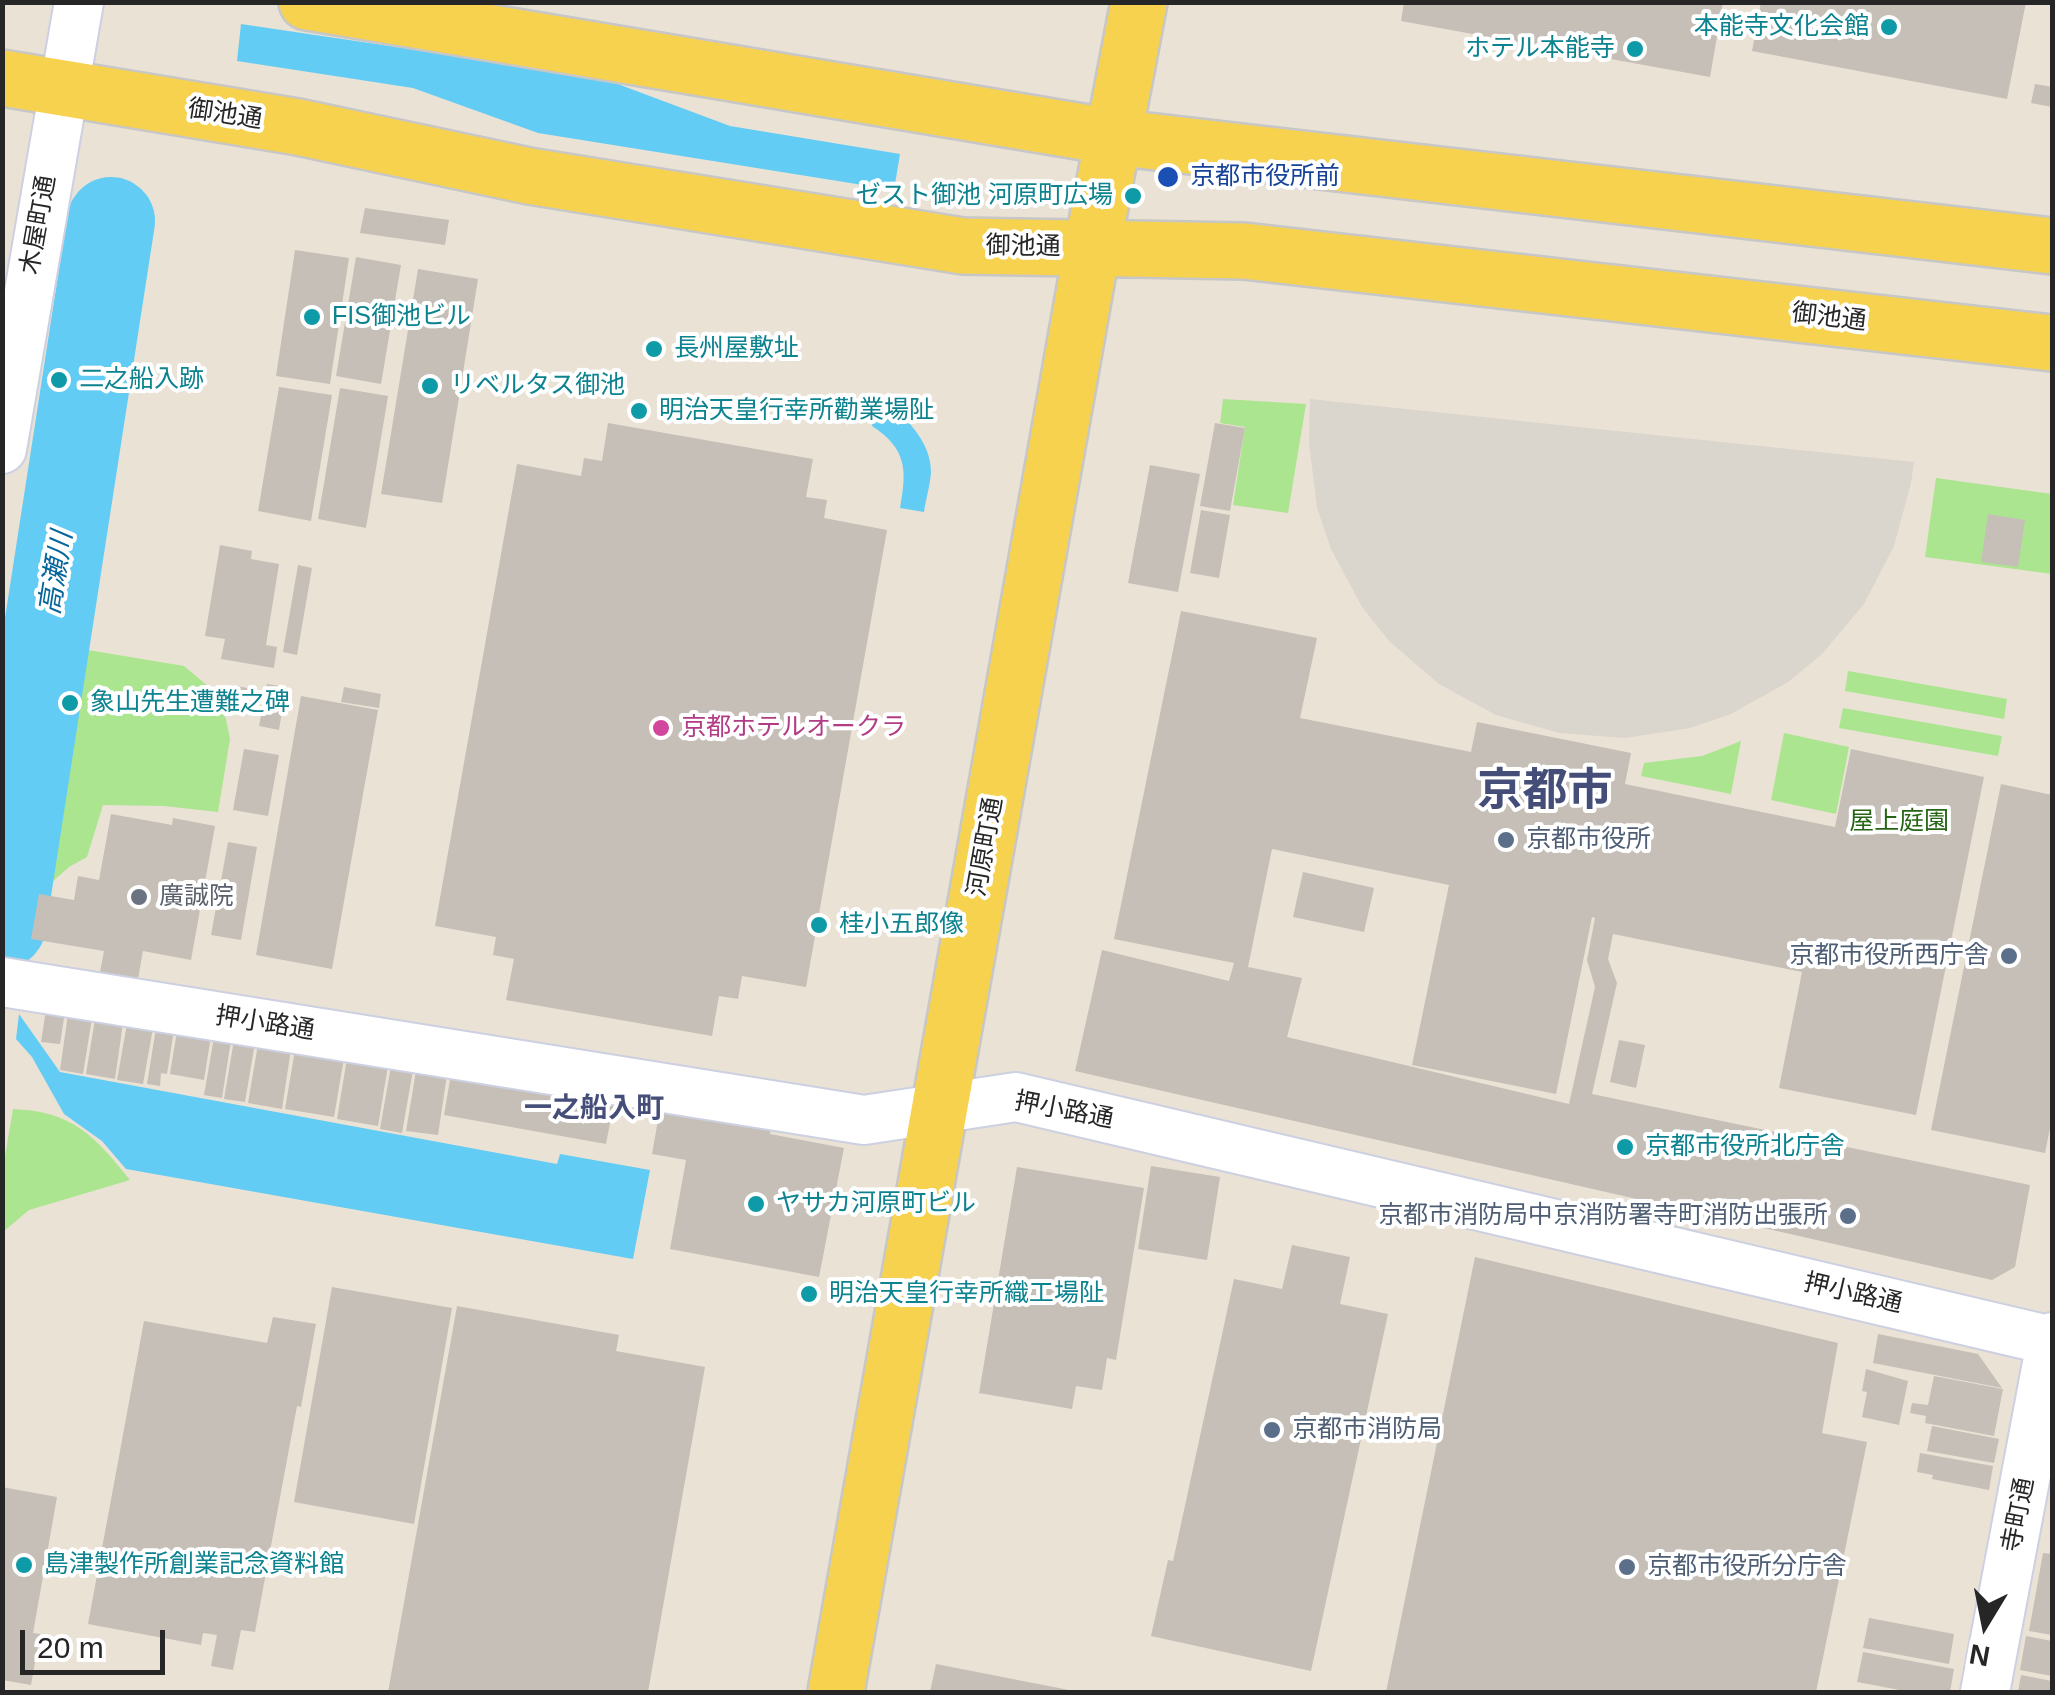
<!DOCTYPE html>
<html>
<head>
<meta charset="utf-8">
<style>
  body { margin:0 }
  #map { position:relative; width:2055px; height:1695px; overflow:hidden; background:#ebe2d6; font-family:Helvetica,sans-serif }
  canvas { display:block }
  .frame { position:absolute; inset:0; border:5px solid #262626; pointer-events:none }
  .north { position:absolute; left:1935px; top:1575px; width:100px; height:100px; -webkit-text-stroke:8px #fff; paint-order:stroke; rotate:190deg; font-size:28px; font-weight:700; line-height:40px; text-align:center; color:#262626 }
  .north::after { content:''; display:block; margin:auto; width:35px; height:45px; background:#262626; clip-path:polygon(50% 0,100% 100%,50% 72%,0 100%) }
  .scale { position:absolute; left:20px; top:1630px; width:145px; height:45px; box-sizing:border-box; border:5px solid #262626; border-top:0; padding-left:12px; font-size:30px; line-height:35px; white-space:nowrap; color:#262626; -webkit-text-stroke:8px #fff; paint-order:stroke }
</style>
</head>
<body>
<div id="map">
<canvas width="2055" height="1695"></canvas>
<div class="frame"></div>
<div class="north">N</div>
<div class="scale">20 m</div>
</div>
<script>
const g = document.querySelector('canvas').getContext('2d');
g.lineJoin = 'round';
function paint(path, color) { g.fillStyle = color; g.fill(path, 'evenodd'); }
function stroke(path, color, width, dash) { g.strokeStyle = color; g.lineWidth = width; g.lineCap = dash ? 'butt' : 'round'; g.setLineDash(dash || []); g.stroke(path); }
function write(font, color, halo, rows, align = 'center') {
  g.font = font + ' Helvetica,"Noto Sans JP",sans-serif'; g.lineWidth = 8; g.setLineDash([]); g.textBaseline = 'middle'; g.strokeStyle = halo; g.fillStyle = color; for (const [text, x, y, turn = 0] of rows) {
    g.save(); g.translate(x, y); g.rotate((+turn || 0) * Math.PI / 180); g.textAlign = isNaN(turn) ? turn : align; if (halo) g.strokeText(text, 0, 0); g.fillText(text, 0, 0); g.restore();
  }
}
paint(new Path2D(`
  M1223,399L1306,404L1288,513L1233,505L1245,427L1220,423Z
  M1936,478L2052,494V574L1925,557Z
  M70,647L184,666L209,687L226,719L230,739L218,812L164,806L103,805L87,857L69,867L51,883L32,873L55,711Z
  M1848,671L2007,699L2004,719L1845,691Z
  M1843,708L2002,736L1998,756L1839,728Z
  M1784,733L1849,747L1836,814L1771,800Z
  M1741,741L1731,794L1641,776L1644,763L1702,756Z
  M13,1109C72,1111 95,1136 130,1180L29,1210L3,1232V1168Z`), '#abe58f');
paint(new Path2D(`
  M1310,399L1914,462L1911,483L1894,546L1864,604L1822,654L1788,682L1731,714L1690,728L1625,738L1559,733L1496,715L1439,684L1389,641L1362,607L1331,549L1317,508L1309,443Z`), '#dad5cd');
paint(new Path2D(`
  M241,24L599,77L730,126L900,154L894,190L538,133L413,88L237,61Z
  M877,399C903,411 932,442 931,473C930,485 926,499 924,512L900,508C907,470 907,449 872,426Z
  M19,1014L60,1072L557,1164L560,1154L650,1170L633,1259L126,1169L102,1141L64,1114L32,1057L16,1039Z`), '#62ccf4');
stroke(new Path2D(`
  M2,925L111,221`), '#62ccf4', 88);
paint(new Path2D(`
  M1404,2H1723L1710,77L1401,21Z
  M1761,2H2026L2007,99L1752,51Z
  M2035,84L2052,87V107L2031,103Z
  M365,208L449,220L445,245L360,233Z
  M295,250L349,258L330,384L276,376Z
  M356,257L401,265L381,384L336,376Z
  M418,269L478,279L442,503L381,494Z
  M279,387L332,395L311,521L258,511Z
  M340,388L388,396L366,528L318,519Z
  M608,423L813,459L806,497L827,500L824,518L887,530L806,987L742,976L738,999L719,996L712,1036L506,1000L514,959L493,955L496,937L435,926L517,464L581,476L584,458L602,461Z
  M1215,423L1245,428L1230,511L1200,506Z
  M1150,465L1200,474L1178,592L1128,583Z
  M1201,510L1230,515L1219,578L1190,573Z
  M1988,514L2025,520L2018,567L1981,562Z
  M220,545L252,551L251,559L279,564L266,645L277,647L274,668L221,659L225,639L205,636Z
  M298,565L312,568L297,655L283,652Z
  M1181,611L1317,638L1300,718L1471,752L1477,722L1631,753L1625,784L1835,827L1851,749L1984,777L1916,1115L1779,1088L1802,972L1613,934L1608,959L1617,983L1592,1094L2030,1185L2015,1267L1992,1280L1075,1071L1102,950L1229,981L1234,963L1114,939ZM1272,849L1449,885L1412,1065L1556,1094L1592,917L1595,918L1587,960L1595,987L1569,1104L1287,1037L1302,978L1248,967Z
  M267,684L286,687L279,730L259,726Z
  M230,685L253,689L251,707L227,702Z
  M344,687L381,694L379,708L341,702Z
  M301,696L378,710L332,969L256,955Z
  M244,749L279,755L268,816L233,810Z
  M2001,784L2052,795V1118L2045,1153L1931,1130Z
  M111,814L172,825L173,818L215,826L191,960L143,951L138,979L100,972L104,951L31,939L39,894L74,900L78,876L99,880Z
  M228,842L257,847L241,940L211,935Z
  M1303,872L1374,888L1364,932L1293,917Z
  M46,1010L65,1012L60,1044L41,1042Z
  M68,1014L92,1018L83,1074L60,1070Z
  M95,1019L123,1023L115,1079L86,1074Z
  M127,1024L153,1028L143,1084L117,1080Z
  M156,1028L174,1030L167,1074L161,1073L160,1086L147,1084Z
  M177,1031L211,1036L204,1080L170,1074Z
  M214,1037L231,1040L222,1098L204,1095Z
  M234,1040L255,1043L245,1102L224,1099Z
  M1619,1040L1645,1045L1636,1088L1610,1082Z
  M258,1044L291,1049L282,1109L248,1103Z
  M295,1050L344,1058L334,1117L285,1109Z
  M347,1058L388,1066L378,1126L337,1119Z
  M391,1066L413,1070L402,1133L380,1129Z
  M416,1071L447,1075L438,1135L406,1131Z
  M451,1074L614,1102L606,1144L444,1115Z
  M661,1103L772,1123L770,1134L844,1148L819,1277L670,1249L686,1160L652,1154Z
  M1151,1166L1220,1177L1207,1260L1138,1249Z
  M1017,1167L1144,1188L1116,1360L1107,1358L1102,1390L1076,1386L1072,1409L979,1393Z
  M1292,1245L1350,1257L1340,1304L1388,1314L1311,1671L1151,1636L1168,1560L1173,1561L1234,1279L1282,1289Z
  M1475,1257L1838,1343L1822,1433L1867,1442L1816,1692H1386Z
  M332,1287L452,1308L414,1524L294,1502Z
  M457,1306L619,1335L616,1351L705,1367L648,1692H388Z
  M273,1317L316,1324L301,1407L297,1406L255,1632L241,1630L233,1670L211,1666L217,1635L203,1633L201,1645L88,1624L144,1321L267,1343Z
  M1878,1334L1978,1354L2002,1388L1873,1363Z
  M1866,1369L1908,1381L1899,1425L1862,1417L1867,1392L1862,1391Z
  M1934,1376L2003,1389L1994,1436L1925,1423L1926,1416L1910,1413L1912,1403L1928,1405Z
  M1932,1426L1999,1439L1994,1463L1927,1451Z
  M1920,1453L1993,1466L1989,1490L1932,1479L1933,1475L1917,1472Z
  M2,1487L57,1497L33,1633L40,1634L31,1685L2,1680Z
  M2043,1553L2052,1554V1635L2029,1631Z
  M1869,1618L1954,1634L1949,1664L1863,1648Z
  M2026,1636L2052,1641V1676L2020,1670Z
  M1863,1652L1954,1669L1950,1692H1910L1857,1682Z
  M936,1664L1074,1691V1692H930Z
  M2021,1675L2052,1681V1692H2018Z`), '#c5bfb7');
const minor = new Path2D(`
  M2,449L79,2
  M2,982L864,1120L1016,1097L2052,1341
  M1985,1692L2052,1337`);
const major = new Path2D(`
  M307,2L1113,137L2052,246
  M2,78L298,127L529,176L963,246L1244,251L2052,343
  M836,1692L1092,249L1139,2`);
stroke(minor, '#ccd0e1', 52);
stroke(major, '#c7c7c7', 60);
stroke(minor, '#fff', 48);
stroke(major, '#f7d24f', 55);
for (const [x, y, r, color] of [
  [1889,27,10,"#0f9aa8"],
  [1635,49,10,"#0f9aa8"],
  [1168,177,12,"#1a4fb4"],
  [1133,196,10,"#0f9aa8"],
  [312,317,10,"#0f9aa8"],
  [654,349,10,"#0f9aa8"],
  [59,380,10,"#0f9aa8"],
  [430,386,10,"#0f9aa8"],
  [639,411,10,"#0f9aa8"],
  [70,703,10,"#0f9aa8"],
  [661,728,10,"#d1479c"],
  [1506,840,10,"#5c6f8a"],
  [139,897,10,"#6b7280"],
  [819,925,10,"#0f9aa8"],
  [2009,956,10,"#5c6f8a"],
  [1625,1147,10,"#0f9aa8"],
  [756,1204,10,"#0f9aa8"],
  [1848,1216,10,"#5c6f8a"],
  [809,1294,10,"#0f9aa8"],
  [1272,1430,10,"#5c6f8a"],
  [24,1565,10,"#0f9aa8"],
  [1627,1567,10,"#5c6f8a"]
]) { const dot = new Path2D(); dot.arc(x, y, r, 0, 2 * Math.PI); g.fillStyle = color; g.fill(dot); stroke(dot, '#fff', 4); }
write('25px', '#0d838f', '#fff', [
  ["本能寺文化会館",1869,27,"right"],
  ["ホテル本能寺",1615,49,"right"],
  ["ゼスト御池 河原町広場",1113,196,"right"],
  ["FIS御池ビル",332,317],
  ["長州屋敷址",674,349],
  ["二之船入跡",79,380],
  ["リベルタス御池",450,386],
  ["明治天皇行幸所勸業場阯",659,411],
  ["象山先生遭難之碑",90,703],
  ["桂小五郎像",839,925],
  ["京都市役所北庁舎",1645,1147],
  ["ヤサカ河原町ビル",776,1204],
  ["明治天皇行幸所織工場阯",829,1294],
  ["島津製作所創業記念資料館",44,1565]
], 'left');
write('25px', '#262626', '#fff', [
  ["御池通",225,115,9],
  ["木屋町通",39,225,-80],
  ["御池通",1023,247,1],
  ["御池通",1829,318,7],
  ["河原町通",986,847,-80],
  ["押小路通",265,1024,9],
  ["押小路通",1064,1111,11],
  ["押小路通",1853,1294,13],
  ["寺町通",2019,1515,-79]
]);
write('25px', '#164399', '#fff', [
  ["京都市役所前",1190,177]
], 'left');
write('25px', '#b23c85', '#fff', [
  ["京都ホテルオークラ",681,728]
], 'left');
write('25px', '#256515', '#fff', [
  ["屋上庭園",1899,822]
]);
write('25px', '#4e5e75', '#fff', [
  ["京都市役所",1526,840],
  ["京都市役所西庁舎",1989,956,"right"],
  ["京都市消防局中京消防署寺町消防出張所",1828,1216,"right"],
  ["京都市消防局",1292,1430],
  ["京都市役所分庁舎",1647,1567]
], 'left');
write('25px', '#5b616d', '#fff', [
  ["廣誠院",159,897]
], 'left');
write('italic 28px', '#06669b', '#fff', [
  ["高瀬川",57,573,-81]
]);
write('bold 28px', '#454e79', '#fff', [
  ["一之船入町",594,1109]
]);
write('bold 45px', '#454e79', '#fff', [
  ["京都市",1545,793]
]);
</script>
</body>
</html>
